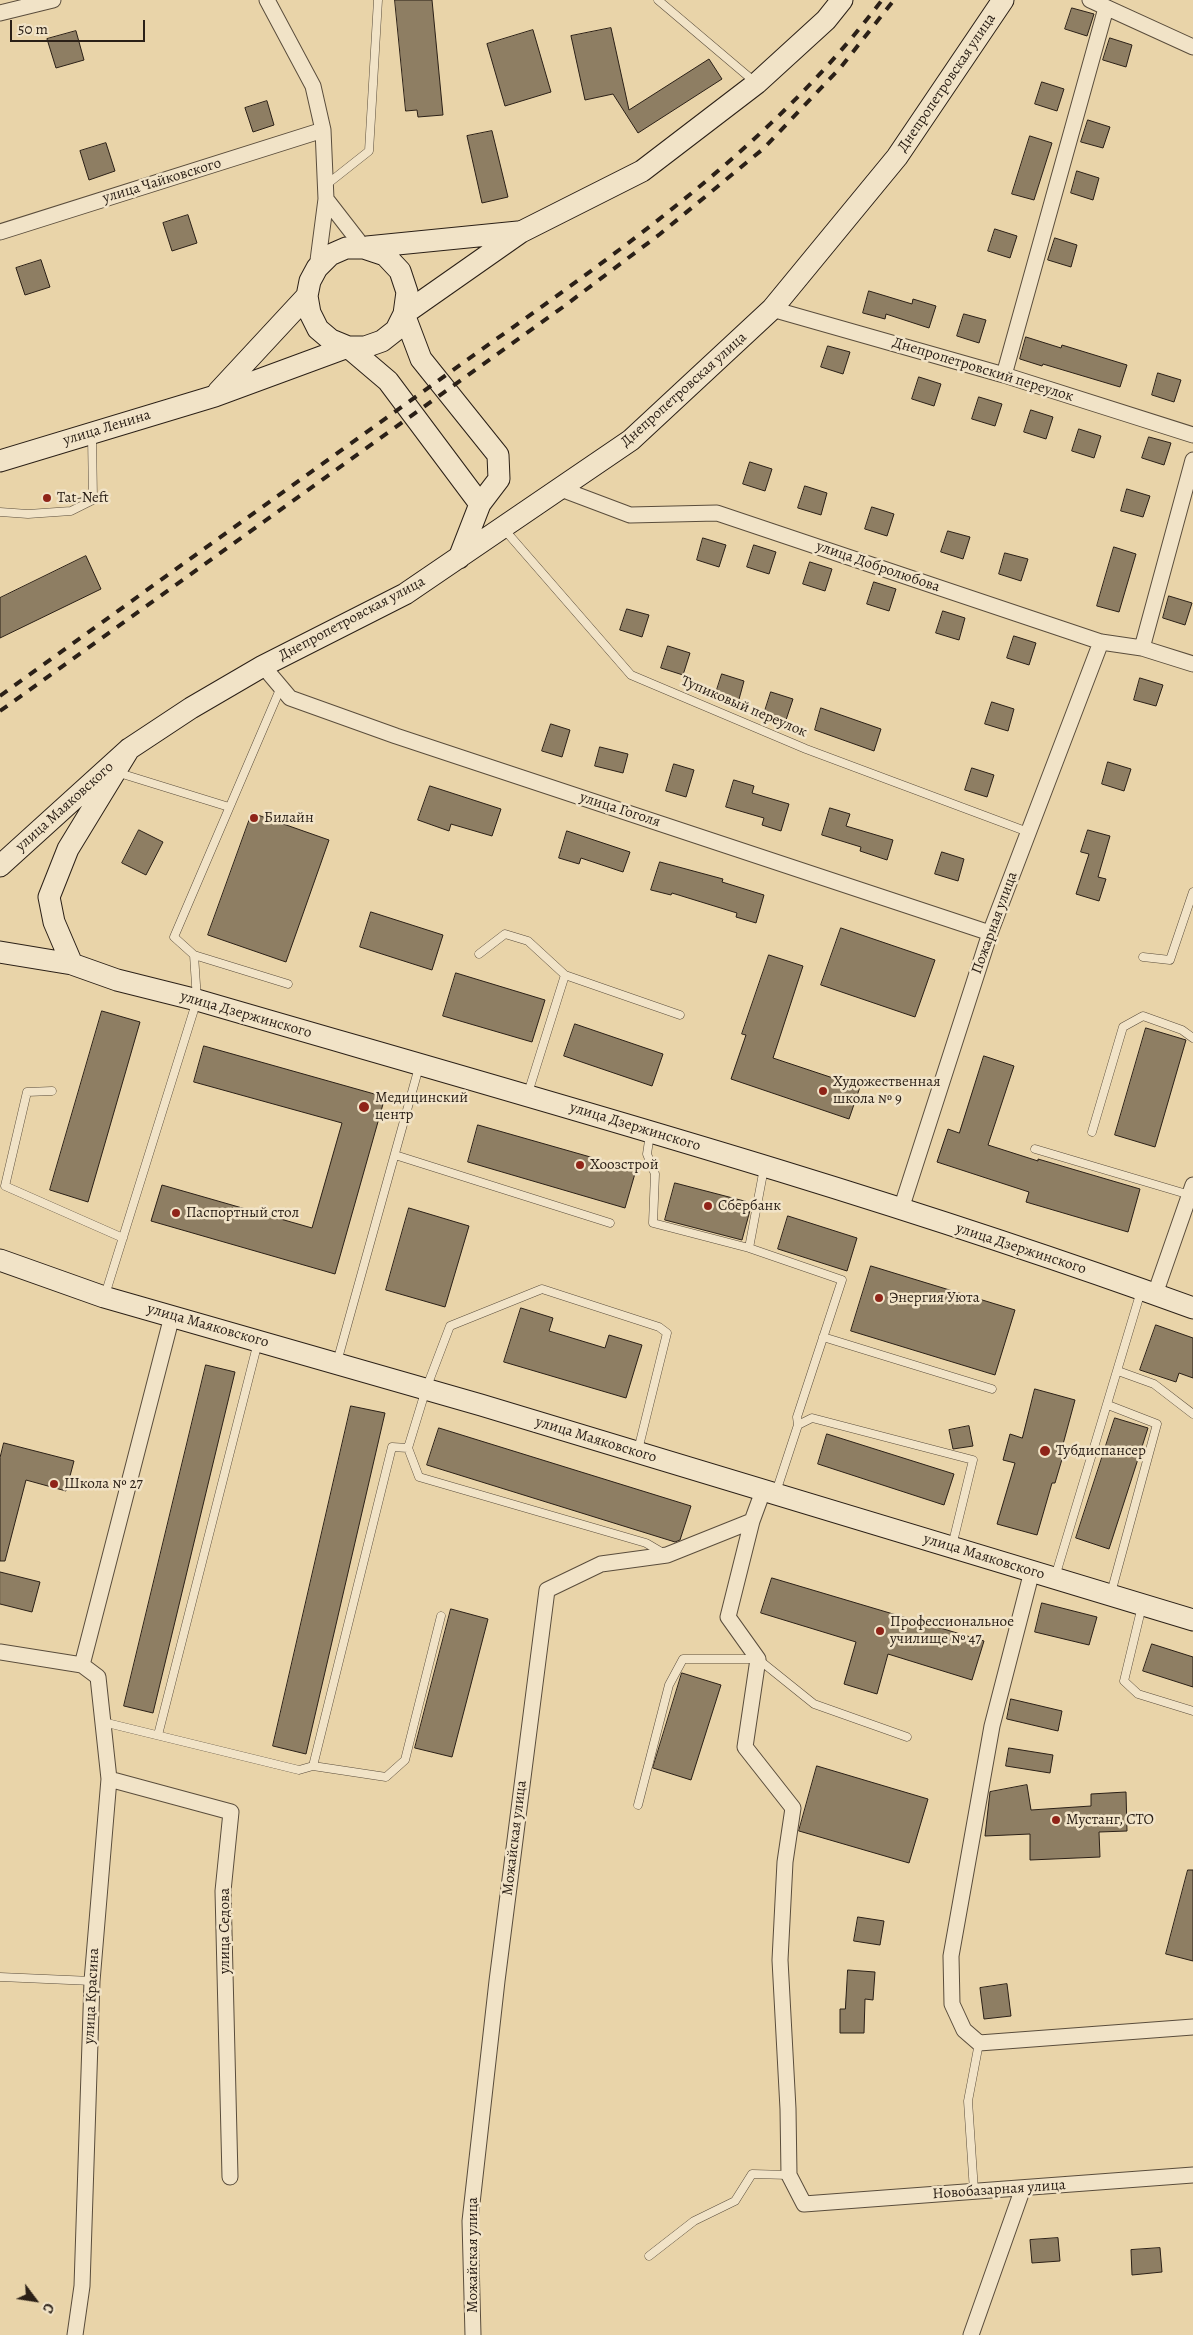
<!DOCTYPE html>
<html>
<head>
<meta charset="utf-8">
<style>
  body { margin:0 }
  #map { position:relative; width:1193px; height:2335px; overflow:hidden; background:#e9d4a9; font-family:Alegreya,serif }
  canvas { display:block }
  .north { position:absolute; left:10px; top:2275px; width:50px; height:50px; -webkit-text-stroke:4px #f1e3c7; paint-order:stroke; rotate:121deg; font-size:14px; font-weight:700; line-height:20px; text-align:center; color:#2b2017 }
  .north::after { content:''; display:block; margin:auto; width:18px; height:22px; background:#2b2017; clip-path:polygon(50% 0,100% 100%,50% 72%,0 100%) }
  .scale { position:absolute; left:10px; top:20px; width:135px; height:22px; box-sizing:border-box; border:2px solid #2b2017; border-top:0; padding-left:6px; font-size:15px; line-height:18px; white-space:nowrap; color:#2b2017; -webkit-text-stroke:4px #f1e3c7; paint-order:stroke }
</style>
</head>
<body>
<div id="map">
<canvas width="1193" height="2335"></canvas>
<div class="north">С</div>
<div class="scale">50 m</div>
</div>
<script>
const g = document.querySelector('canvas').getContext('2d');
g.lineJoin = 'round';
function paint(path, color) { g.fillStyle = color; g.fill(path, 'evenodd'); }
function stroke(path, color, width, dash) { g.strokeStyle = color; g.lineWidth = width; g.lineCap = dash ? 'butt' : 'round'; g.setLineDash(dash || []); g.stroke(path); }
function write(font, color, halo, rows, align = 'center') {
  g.font = font + ' Alegreya,serif'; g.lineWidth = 5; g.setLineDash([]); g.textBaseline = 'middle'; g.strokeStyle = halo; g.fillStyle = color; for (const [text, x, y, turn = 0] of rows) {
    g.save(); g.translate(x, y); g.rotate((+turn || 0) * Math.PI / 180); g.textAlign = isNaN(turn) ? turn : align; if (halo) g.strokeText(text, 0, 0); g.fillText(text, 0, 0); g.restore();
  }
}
const building = new Path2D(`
  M395,0H432L443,115L418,117L417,110L406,111Z
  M1072,8L1094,14L1087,36L1065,29Z
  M611,28L629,110L709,59L722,79L638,133L613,94L585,100L571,36Z
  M533,30L551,92L505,106L487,44Z
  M76,31L84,60L56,68L47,39Z
  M1110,38L1132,45L1126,67L1103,60Z
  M1042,82L1064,89L1057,111L1035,104Z
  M267,101L274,125L253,132L245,108Z
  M1088,120L1110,127L1103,148L1081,142Z
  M492,131L508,197L482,203L467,136Z
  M1030,136L1052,143L1034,200L1012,194Z
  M106,143L115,171L89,180L80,151Z
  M1077,171L1099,178L1093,200L1071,193Z
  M188,215L197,243L172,251L163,223Z
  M995,229L1017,236L1010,258L988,251Z
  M1055,238L1077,245L1071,267L1048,260Z
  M41,260L50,287L25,295L16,268Z
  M869,291L912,304L913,299L936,306L929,328L886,314L885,319L863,313Z
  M964,314L986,320L979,343L957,336Z
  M1026,337L1061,348L1062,345L1127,365L1120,387L1043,364L1042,366L1020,359Z
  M828,346L850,352L843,374L821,367Z
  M1158,373L1181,380L1174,402L1152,395Z
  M919,377L941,384L934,406L912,399Z
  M979,397L1002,404L995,426L972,419Z
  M1031,410L1053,417L1046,439L1024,432Z
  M1079,429L1101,436L1094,458L1072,451Z
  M1149,437L1171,443L1164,465L1142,458Z
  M750,462L772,469L765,491L743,484Z
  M805,486L827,493L821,515L798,508Z
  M1127,489L1150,496L1143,517L1121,511Z
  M872,507L894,514L887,536L865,529Z
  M948,531L970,537L963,559L941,552Z
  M703,538L726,545L719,567L697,560Z
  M754,545L776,552L769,574L747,567Z
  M1114,547L1136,554L1119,612L1097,606Z
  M1005,553L1028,559L1021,581L999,574Z
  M86,556L101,589L0,638V598Z
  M810,562L832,569L825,591L803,584Z
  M874,582L896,589L889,611L867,604Z
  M1169,596L1192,603L1185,625L1163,618Z
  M627,609L649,615L642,637L620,630Z
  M943,611L965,618L959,640L936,633Z
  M1014,636L1036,643L1029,665L1007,658Z
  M668,646L690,653L683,675L661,668Z
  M722,674L744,681L738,703L715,696Z
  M1140,678L1163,685L1156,706L1134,700Z
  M771,692L793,699L786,720L764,714Z
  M992,702L1014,709L1008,731L985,724Z
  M821,708L881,729L874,751L815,730Z
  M551,724L570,730L562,757L542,751Z
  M600,747L628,754L623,773L595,766Z
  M1108,762L1131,769L1124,791L1102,784Z
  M674,764L694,770L686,797L666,791Z
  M972,768L994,775L987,797L965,790Z
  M734,780L754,786L752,793L789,804L781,831L762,825L764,818L726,807Z
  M430,786L501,809L492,836L451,824L449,831L418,820Z
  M830,808L850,814L846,826L893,840L887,860L860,851L861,847L822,835Z
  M252,813L329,840L286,962L208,935Z
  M139,830L163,842L146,875L122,863Z
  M1088,830L1110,836L1098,877L1106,879L1099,901L1076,894L1089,854L1081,852Z
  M567,831L630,852L623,872L581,858L579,864L559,858Z
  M942,852L964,859L958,881L935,874Z
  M660,862L723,879L722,882L764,895L756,923L736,917L737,913L672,893L671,895L651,890Z
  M371,912L443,935L432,970L360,947Z
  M841,928L935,960L915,1017L821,985Z
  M769,955L803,966L773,1058L860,1087L849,1119L731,1079L746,1035L742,1034Z
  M456,973L545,1000L532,1042L443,1016Z
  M102,1011L140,1022L88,1202L50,1190Z
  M575,1024L663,1054L652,1086L564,1056Z
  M1146,1028L1186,1040L1155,1147L1115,1135Z
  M204,1046L385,1097L335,1274L151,1221L162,1185L312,1228L342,1123L194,1082Z
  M984,1056L1014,1066L988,1145L1038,1161V1159L1140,1189L1128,1232L1026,1202L1029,1192L937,1162L948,1129L959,1133Z
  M478,1125L636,1170L625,1208L468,1162Z
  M675,1183L752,1203L742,1240L665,1220Z
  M409,1208L469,1226L445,1307L386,1290Z
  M788,1216L857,1238L847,1271L778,1249Z
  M871,1266L1015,1310L995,1375L851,1331Z
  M521,1308L553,1318L549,1331L605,1348L609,1335L642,1345L626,1398L504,1362Z
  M1156,1325L1193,1338V1378L1179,1373L1176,1382L1140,1370Z
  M206,1365L235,1372L153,1713L124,1706Z
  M1035,1389L1075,1400L1062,1448L1065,1449L1055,1483H1052L1037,1535L997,1524L1015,1463L1003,1460L1010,1434L1022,1438Z
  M351,1406L385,1413L306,1754L273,1746Z
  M1115,1418L1148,1428L1109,1549L1076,1538Z
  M969,1426L973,1446L953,1449L949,1430Z
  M439,1428L691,1506L680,1540L675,1542L427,1465Z
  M827,1434L954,1474L944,1505L818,1464Z
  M4,1443L74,1461L66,1491L26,1480L5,1561H0V1458Z
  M0,1572L40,1582L32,1612L0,1604Z
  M772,1578L984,1641L972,1680L888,1654L877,1694L844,1684L856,1642L761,1613Z
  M1042,1603L1097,1617L1089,1645L1035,1632Z
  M451,1609L488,1619L452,1757L415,1748Z
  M1152,1644L1193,1657V1687L1143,1671Z
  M682,1673L721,1685L691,1780L653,1768Z
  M1011,1699L1062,1711L1058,1731L1007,1719Z
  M1009,1748L1053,1755L1050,1773L1006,1766Z
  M817,1766L928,1799L909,1863L799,1831Z
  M1027,1785L1031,1810L1091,1806V1794L1126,1792L1127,1831L1099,1832L1100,1857L1030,1860V1834L985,1836L990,1792Z
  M1188,1870H1193V1961L1166,1954Z
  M858,1917L884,1921L880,1945L854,1941Z
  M848,1970L875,1972L873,2000L865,1999L864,2033H840V2009H845Z
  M1007,1984L1011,2016L984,2019L980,1988Z
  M1058,2238L1060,2261L1032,2263L1030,2240Z
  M1160,2248L1162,2272L1132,2275L1131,2250Z`);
paint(building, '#8e7e63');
stroke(building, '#2b2017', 1);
const lane = new Path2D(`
  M658,0L756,83
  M326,185L369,151L378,0
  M0,512L28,514L71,511L93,500L92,435
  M503,528L631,675L806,749L1028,832
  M281,687L174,937L194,955L288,984
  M116,772L229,807
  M479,954L505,934L528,941L565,975
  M1143,957L1170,960L1193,892
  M52,1091L27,1092L5,1186L123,1238
  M528,1093L565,975L680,1015
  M1092,1132L1123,1027L1143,1016L1182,1030L1193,1038
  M650,1134L647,1154L655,1174L653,1223L749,1248L764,1168
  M1035,1149L1190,1195
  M395,1155L610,1223
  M749,1248L842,1280L797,1417L798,1425
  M105,1295L197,1000L194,955
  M823,1337L992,1389
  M337,1362L419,1067
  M1118,1371L1154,1384L1193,1414
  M1108,1405L1157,1424L1111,1593
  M638,1450L667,1333L659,1327L542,1289L450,1326L426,1389L408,1448L419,1477L646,1543L663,1553
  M776,1492L798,1425L812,1418L973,1460L952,1546
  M1055,1577L1141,1291
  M1142,1606L1124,1681L1138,1694L1193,1711
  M103,1722L299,1770L313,1766L392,1447L408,1448
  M158,1735L258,1342
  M313,1766L386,1777L405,1760L441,1616
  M638,1805L669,1685L683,1659H758L814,1704L907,1737
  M0,1977L92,1981
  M974,2191L968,2101L979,2043
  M649,2256L694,2221L735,2201L752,2174L789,2175`);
const street = new Path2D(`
  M267,0L313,86L323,130L326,199L317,268
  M1090,0L1193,47
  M0,13L53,0
  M326,199L364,248
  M0,232L323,130
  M772,309L1004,375L1193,435
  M1004,375L1106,8
  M561,489L630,515L717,513L1101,642L1142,648L1193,664
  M1142,648L1193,460
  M263,666L290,698L396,736L990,933
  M901,1209L990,933L1101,642
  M1155,1294L1193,1185
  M752,1521L728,1617L758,1659L745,1747L793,1808L785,1862L780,1960L788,2109L789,2175L804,2204L1193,2175
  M1032,1571L992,1726L951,1956L952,2004L964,2030L979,2043L1193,2027
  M0,1652L82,1665L172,1316
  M109,1779L231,1812L223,1891L230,2177
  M75,2335L82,2286L92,1981L109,1779L98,1677L82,1665
  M473,2335L470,2221L497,1981L547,1590L601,1564L667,1555L752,1521L763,1491
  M971,2335L1023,2188`);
const secondary = new Path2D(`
  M367,247L518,232
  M218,392L307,296
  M0,461L215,396L348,347L388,381L480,504
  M459,558L480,504L499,479L498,455L421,359L404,314L407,292L400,271L385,255L364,248H346L330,255L317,268L310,281L307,296L310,313L318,329L331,340L348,347H365L382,341L396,330L404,314L521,232L642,171L757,83L826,20L842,0
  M129,749L68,849L49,897L54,922L72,964L117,980L197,1000C530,1097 866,1189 1193,1308
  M0,866L129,749L191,708L263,666L405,594L631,440L772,309L897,157L1003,0
  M0,952L72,964
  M0,1260L104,1297L481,1405L1193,1620`);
stroke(lane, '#5a4d3c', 9);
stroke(street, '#5a4d3c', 17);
stroke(secondary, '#2b2017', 23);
stroke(lane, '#f1e3c7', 8);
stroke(street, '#f1e3c7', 15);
stroke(secondary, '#f1e3c7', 21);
stroke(new Path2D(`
  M0,696C148,589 297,482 446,375C602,263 765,155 882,0
  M0,711L563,307L660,234L763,149L841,67L894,0`), '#2b2017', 4, [9, 9]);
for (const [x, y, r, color] of [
  [47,498,5,"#8f2418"],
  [254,818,5,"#8f2418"],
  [823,1091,5,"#8f2418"],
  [364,1107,6,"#8f2418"],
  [580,1165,5,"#8f2418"],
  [708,1206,5,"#8f2418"],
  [176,1213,5,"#8f2418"],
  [879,1298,5,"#8f2418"],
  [1045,1451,6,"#8f2418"],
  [54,1484,5,"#8f2418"],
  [880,1631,5,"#8f2418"],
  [1056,1820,5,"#8f2418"]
]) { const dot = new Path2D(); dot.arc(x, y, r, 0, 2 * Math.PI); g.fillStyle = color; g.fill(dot); stroke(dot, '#f1e3c7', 2); }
write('15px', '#2b2017', '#f1e3c7', [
  ["Днепропетровская улица",947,83,-56],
  ["улица Чайковского",162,181,-17],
  ["Днепропетровский переулок",983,370,17],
  ["Днепропетровская улица",684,390,-42],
  ["улица Ленина",107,428,-17],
  ["улица Добролюбова",878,567,19],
  ["Днепропетровская улица",352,619,-28],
  ["Тупиковый переулок",744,707,23],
  ["улица Маяковского",65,807,-42],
  ["улица Гоголя",620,810,18],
  ["Пожарная улица",995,923,-70],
  ["улица Дзержинского",246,1015,16],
  ["улица Дзержинского",635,1127,17],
  ["улица Дзержинского",1021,1249,18],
  ["улица Маяковского",208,1326,16],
  ["улица Маяковского",596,1440,17],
  ["улица Маяковского",984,1557,17],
  ["Можайская улица",515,1838,-83],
  ["улица Седова",225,1931,-90],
  ["улица Красина",92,1996,-87],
  ["Новобазарная улица",999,2190,-4],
  ["Можайская улица",473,2255,-90]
]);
write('15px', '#2b2017', '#f1e3c7', [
  ["Tat-Neft",57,498],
  ["Билайн",264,818],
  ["Художественная",833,1082],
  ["школа № 9",833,1099],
  ["Медицинский",375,1098],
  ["центр",375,1115],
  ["Хоозстрой",590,1165],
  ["Сбербанк",718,1206],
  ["Паспортный стол",186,1213],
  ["Энергия Уюта",889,1298],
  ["Тубдиспансер",1056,1451],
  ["Школа № 27",64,1484],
  ["Профессиональное",890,1622],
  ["училище № 47",890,1639],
  ["Мустанг, СТО",1066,1820]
], 'left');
</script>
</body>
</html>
